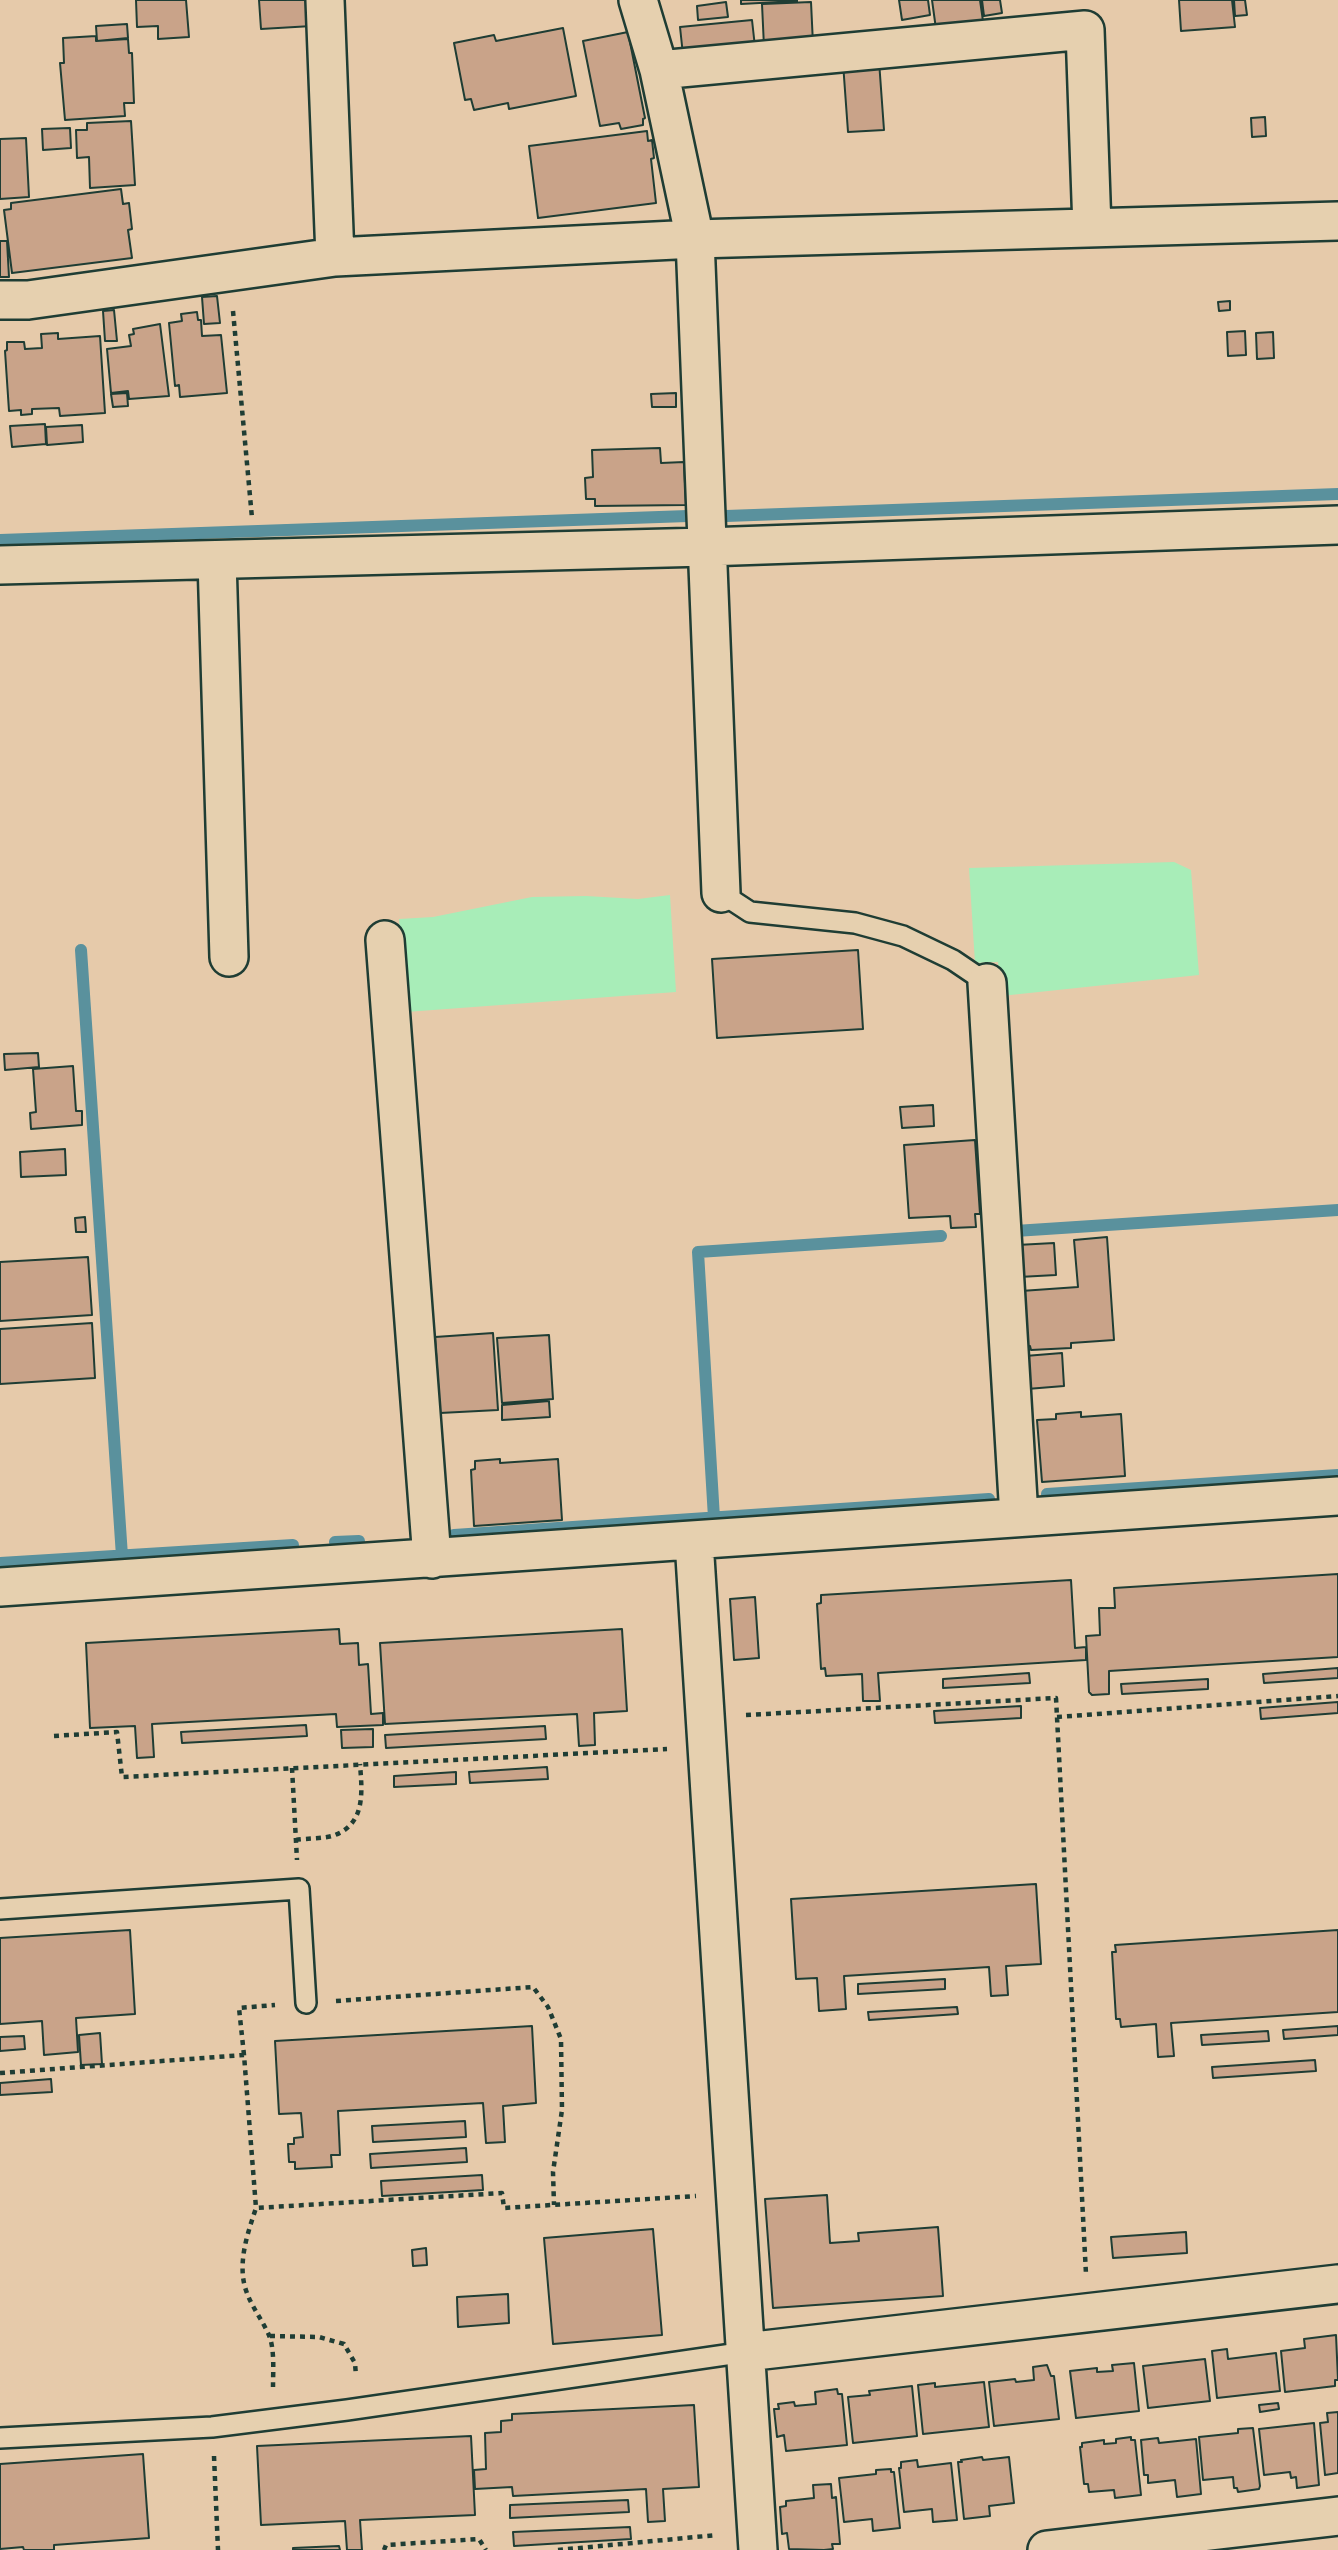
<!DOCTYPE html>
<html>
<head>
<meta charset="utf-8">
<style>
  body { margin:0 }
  canvas { display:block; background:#e6caaa }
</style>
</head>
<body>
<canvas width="1338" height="2550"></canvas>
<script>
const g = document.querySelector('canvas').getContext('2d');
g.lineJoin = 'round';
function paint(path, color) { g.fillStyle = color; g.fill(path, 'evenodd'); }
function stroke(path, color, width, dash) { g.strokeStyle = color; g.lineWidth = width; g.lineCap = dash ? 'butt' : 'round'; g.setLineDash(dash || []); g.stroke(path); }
paint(new Path2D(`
  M1174,862L1191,870L1199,975L1001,996L998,962L975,963L969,868Z
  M670,895L676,992L406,1012L399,919L433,917L532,897L586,896L638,899Z`), '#a8edb8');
stroke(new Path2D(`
  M726,516L1338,494
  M0,540L688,516
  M81,950L122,1556
  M1015,1231L1338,1210
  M1047,1494L1338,1475
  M714,1518L698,1252L941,1236
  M454,1535L989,1499
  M335,1542L359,1541
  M0,1563L293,1545`), '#5a919d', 12);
const building = new Path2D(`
  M136,0H186L189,37L158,39V26L137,27Z
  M259,0H311L312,26L261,29Z
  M741,0H797V1L741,4Z
  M899,0H928L930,15L902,20Z
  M932,0H980L983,21L936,29Z
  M982,0H1000L1002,13L984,16Z
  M1179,0H1232L1235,27L1181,31Z
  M1234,0H1245L1247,15L1235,16Z
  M726,2L728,17L698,20L697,6Z
  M811,2L813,44L764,47L762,4Z
  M752,20L755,47L683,55L680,27Z
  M127,24L128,38L97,41L96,26Z
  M563,28L576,96L509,109L508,103L474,110L471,99L465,100L454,43L494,35L496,41Z
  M628,32L645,118L643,119V125L621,129L619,123L600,126L583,41Z
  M96,36V41L128,39L129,53H132L134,103H124L125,116L65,120L60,63H64L63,38Z
  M879,61L884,130L848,132L843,63Z
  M1265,117L1266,136L1252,137L1251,118Z
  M131,121L135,185L90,188L89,157L77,158L76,130H87V123Z
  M70,128L71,148L43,150L42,129Z
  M647,131L648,141L652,140L654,158L651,159L656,203L538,218L529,146Z
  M26,138L29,197L0,199V139Z
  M121,189L123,204L129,203L132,229L128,230L132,258L12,273L4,210L11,209V203Z
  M0,241H7L9,277H0Z
  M217,296L220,323L204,324L202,297Z
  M1230,301V310L1219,311L1218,302Z
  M114,310L117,341H105L103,311Z
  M197,312L198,320H201L202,336L221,335L227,393L180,397L179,385L175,386L169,323L182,321L181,314Z
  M160,324L169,396L129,399L128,391L111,393L107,349L131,346L129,335L134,334L133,329Z
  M1245,331L1246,355L1228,356L1227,332Z
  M1273,332L1274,358L1257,359L1256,333Z
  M58,333V339L100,336L105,413L60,416L59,408L32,409V414L21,415V410L9,411L5,351L7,350V342H24L25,349L42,348L41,334Z
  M127,393L128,406L113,407L111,394Z
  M676,393V407H652L651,394Z
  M45,424L46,444L12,447L10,426Z
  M82,425L83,442L47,445L46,427Z
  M660,448L661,463L684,462L686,505L595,506V499H586L585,478L593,477L592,450Z
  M858,950L863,1029L717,1038L712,959Z
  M38,1053L39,1067L5,1070L4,1054Z
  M73,1066L76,1111H82V1125L31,1129L30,1113L36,1112L33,1069Z
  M933,1105L934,1126L902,1128L900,1107Z
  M975,1140L980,1214H975L976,1227L951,1228L950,1216L909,1218L904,1145Z
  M65,1149L66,1175L21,1177L20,1152Z
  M85,1217L86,1232H76L75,1218Z
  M1107,1237L1114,1340L1071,1343V1348L1031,1350L1030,1346L1025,1347L1021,1291L1078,1287L1074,1240Z
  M1054,1243L1056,1275L1019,1277L1017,1245Z
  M88,1257L92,1315L0,1321V1262Z
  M92,1323L95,1378L0,1384V1329Z
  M493,1333L498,1410L440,1413L435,1337Z
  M549,1335L553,1399L502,1403L497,1338Z
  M1062,1353L1064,1386L1027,1389L1025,1356Z
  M549,1401L550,1417L502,1420V1405Z
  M1081,1412V1417L1121,1414L1125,1476L1042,1482L1037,1420L1056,1419V1414Z
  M500,1459V1463L558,1459L562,1520L474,1526L471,1470L475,1469V1461Z
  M1338,1574V1657L1109,1671V1694L1092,1695L1089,1692L1086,1636L1100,1635L1099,1608H1115L1114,1588Z
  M1071,1580L1075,1648L1086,1647V1660L878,1673L880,1701H863L862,1674L826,1676L825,1668L821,1669L817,1604L821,1603V1595Z
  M755,1597L759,1658L734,1660L730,1599Z
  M339,1629L340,1644L358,1643L359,1665L368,1664L371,1714L383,1713V1725L337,1727L336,1714L152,1724L154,1757L137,1758L135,1726L90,1728L86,1643Z
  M622,1629L627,1711L594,1713L595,1745L579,1746L577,1714L385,1724L380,1643Z
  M1338,1668V1678L1264,1683L1263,1674Z
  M1029,1673L1030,1683L943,1688V1679Z
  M1208,1679V1689L1122,1694L1121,1684Z
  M1338,1702V1713L1261,1719L1260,1708Z
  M1021,1706V1718L935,1723L934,1711Z
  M306,1725L307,1736L182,1743L181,1732Z
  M545,1726L546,1739L386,1748L385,1735Z
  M373,1729V1747L342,1748L341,1730Z
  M547,1767L548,1779L470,1783L469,1772Z
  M456,1772V1784L394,1787V1776Z
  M1036,1884L1041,1964L1006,1966L1008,1995L991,1996L989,1967L844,1976L846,2009L819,2011L817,1978L796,1979L791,1899Z
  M130,1930L135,2014L76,2018L78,2052L44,2055L42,2021L0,2024V1938Z
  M1338,1930V2012L1171,2023L1174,2056L1158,2057L1156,2024L1121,2027L1120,2019H1116L1112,1952H1116L1115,1945Z
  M945,1979V1989L858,1994V1984Z
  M957,2007L958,2014L869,2020L868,2012Z
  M532,2026L536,2103L503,2106L505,2142L486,2143L483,2103L338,2111L340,2155H331L332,2167L295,2169V2162H289L288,2144H294V2138L303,2137L301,2113L279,2114L275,2041Z
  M1338,2026V2035L1284,2039L1283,2030Z
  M1268,2031L1269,2041L1202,2045L1201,2035Z
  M100,2033L102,2064L81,2065L79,2035Z
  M24,2036L25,2049L0,2051V2037Z
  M1315,2060L1316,2071L1213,2078L1212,2067Z
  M51,2079L52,2092L0,2095V2083Z
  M465,2121L466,2137L373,2142L372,2126Z
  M466,2148L467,2162L371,2168L370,2154Z
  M482,2175L483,2190L382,2196L381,2181Z
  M827,2195L830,2243L859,2241L858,2233L938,2227L943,2296L773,2308L765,2199Z
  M653,2229L662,2335L553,2344L544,2238Z
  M1186,2232L1187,2253L1113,2258L1111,2237Z
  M426,2248L427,2265L413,2266L412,2250Z
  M508,2294L509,2323L458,2327L457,2297Z
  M1336,2335L1338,2380H1335V2386L1285,2392L1281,2351L1305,2348L1304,2339Z
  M1227,2349L1228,2359L1276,2353L1280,2391L1217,2398L1212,2351Z
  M1205,2359L1210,2401L1148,2408L1143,2366Z
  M1134,2363L1139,2411L1076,2418L1070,2371L1097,2368V2372L1113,2371L1112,2365Z
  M1047,2365L1051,2376H1054L1059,2419L994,2426L989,2382L1015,2379L1016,2382L1034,2380L1033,2367Z
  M984,2382L989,2427L923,2434L918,2385L935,2383V2387Z
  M912,2386L917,2436L853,2443L848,2397L870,2395L869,2391Z
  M837,2389L838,2394H842L847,2445L786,2451L784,2435L777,2437L774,2409H779L778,2404L794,2402L795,2406L816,2404L815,2392Z
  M1278,2403L1279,2409L1260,2412L1259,2405Z
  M694,2405L699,2487L663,2489L665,2521L648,2522L646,2489L513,2496L512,2487L475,2489L474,2470L486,2469L485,2433L501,2432V2421L512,2420V2414Z
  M1338,2412V2473L1325,2475L1320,2423L1328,2422L1327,2413Z
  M1314,2423L1319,2485L1297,2488L1296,2477L1291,2478L1290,2472L1264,2475L1259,2429Z
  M1253,2428L1260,2486L1259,2489L1238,2492L1237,2488H1234L1233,2477L1203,2480L1199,2437L1238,2433V2429Z
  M471,2436L475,2515L360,2520L362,2550H347L345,2521L261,2525L257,2446Z
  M1131,2437V2440H1135L1141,2495L1115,2498L1114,2490L1089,2492L1088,2484H1084L1080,2447H1082V2443L1104,2440V2444L1116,2443V2439Z
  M1158,2438L1159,2443L1196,2439L1201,2494L1177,2497L1175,2480L1148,2483V2475H1144L1141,2440Z
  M143,2454L149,2538L54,2545V2550H24L23,2547L0,2549V2464Z
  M982,2457L983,2460L1009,2457L1014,2503L989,2506L990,2516L964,2519L958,2462H962L961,2460Z
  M917,2460L918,2467L951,2463L957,2520L933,2522L932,2509L904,2512L899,2468H901V2462Z
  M891,2469V2472H894L900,2528L873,2531L872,2519L844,2522L839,2478L876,2474V2470Z
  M831,2484L832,2498L836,2497L840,2544H832L833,2549L824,2550L789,2549L787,2533L782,2534L780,2507L786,2506V2501L814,2498L813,2485Z
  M628,2500L629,2512L510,2518V2505Z
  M630,2527L631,2539L514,2546L513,2532Z
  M339,2546L340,2550H293V2548Z`);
paint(building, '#c9a389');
stroke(building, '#1f3d34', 2);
const lane = new Path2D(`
  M721,893L750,912L855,923L903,936L953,960L987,983
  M0,1909L299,1889L306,2003
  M0,2438L212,2427L347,2410L746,2352`);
const street = new Path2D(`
  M325,0L335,257
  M638,0L659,70L695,239L721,893
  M659,70L1085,30L1092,228
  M0,300H28L335,257L695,239L1338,221
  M217,560L229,957
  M0,565L706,547L1338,525
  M385,940L432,1559
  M987,983L1019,1517
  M694,1541L758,2550
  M0,1587L1338,1496
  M746,2352L1338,2284
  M1047,2550L1338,2516`);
stroke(lane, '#1f3d34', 24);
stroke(street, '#1f3d34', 42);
stroke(new Path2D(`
  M233,311L252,518
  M746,1715L1056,1698L1086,2274
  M1057,1717L1338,1696
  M54,1736L117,1732L122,1777L667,1749
  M292,1768L297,1860
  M296,1840C308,1838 324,1839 335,1835C366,1823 362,1791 360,1764
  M336,2001L533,1987L548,2007L561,2039L562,2110L553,2172L554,2205
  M244,2055L239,2008L275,2005
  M0,2073L244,2055L256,2208
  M270,2336L319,2337L344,2344L355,2363L356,2376
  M273,2387C273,2371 275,2347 268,2333C260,2316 248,2302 244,2283C239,2258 248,2232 256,2208L502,2193L504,2208L696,2196
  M214,2456L218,2550
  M384,2550L386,2545L479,2539L486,2550
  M558,2550L717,2535`), '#1f3d34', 4.5, [5, 5]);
stroke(lane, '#e6d0af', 19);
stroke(street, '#e6d0af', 37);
</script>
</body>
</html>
